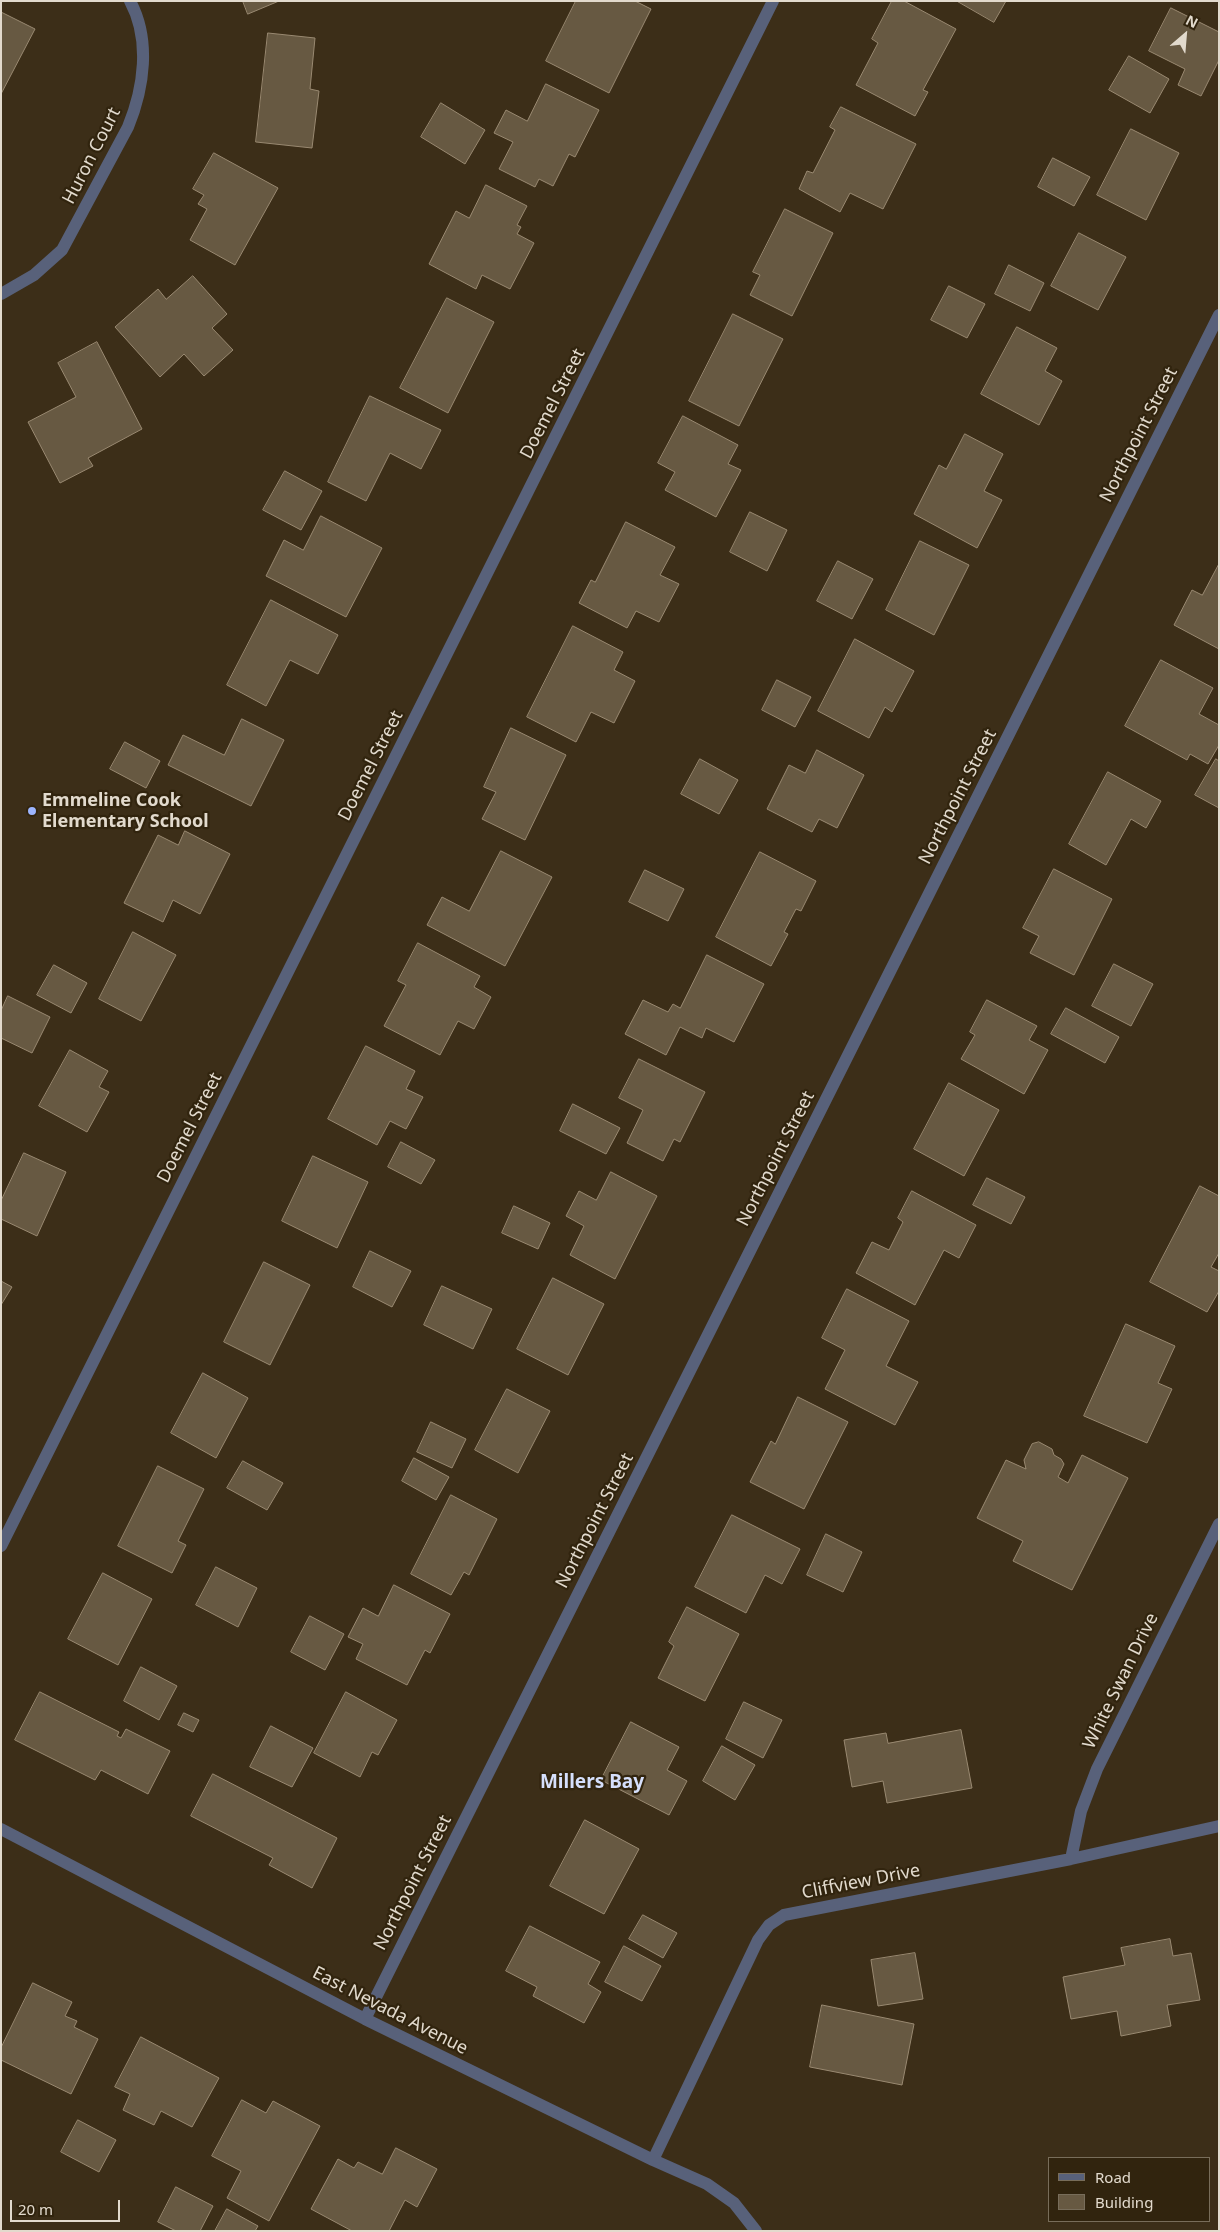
<!DOCTYPE html>
<html>
<head>
<meta charset="utf-8">
<style>
  body { margin:0 }
  #map { position:relative; width:1220px; height:2232px; overflow:hidden; background:#3c2e18; font-family:"Noto Sans",sans-serif }
  canvas { display:block }
  .frame { position:absolute; inset:0; border:2px solid #e2dacd; pointer-events:none }
  .legend { position:absolute; left:1048px; top:2157px; width:162px; height:65px; box-sizing:border-box; background:#31240e; border:1px solid #786d5a; margin:0; padding:6px 9px; list-style:none; font-size:15px; color:#e2dacd }
  .legend li { display:flex; align-items:center; gap:10px; height:25px }
  .legend b { width:25px; border:1px solid #786d5a }
  .north { position:absolute; left:1160px; top:10px; width:50px; height:50px; -webkit-text-stroke:4px #31240e; paint-order:stroke; rotate:27deg; font-size:14px; font-weight:700; line-height:20px; text-align:center; color:#e2dacd }
  .north::after { content:''; display:block; margin:auto; width:18px; height:22px; background:#e2dacd; clip-path:polygon(50% 0,100% 100%,50% 72%,0 100%) }
  .scale { position:absolute; left:10px; top:2200px; width:110px; height:22px; box-sizing:border-box; border:2px solid #e2dacd; border-top:0; padding-left:6px; font-size:15px; line-height:18px; white-space:nowrap; color:#e2dacd; -webkit-text-stroke:4px #31240e; paint-order:stroke }
</style>
</head>
<body>
<div id="map">
<canvas width="1220" height="2232"></canvas>
<div class="frame"></div>
<ul class="legend">
<li><b style="height:6px;background:#58617a"></b>Road</li>
<li><b style="height:14px;background:#675942"></b>Building</li>
</ul>
<div class="north">N</div>
<div class="scale">20 m</div>
</div>
<script>
const g = document.querySelector('canvas').getContext('2d');
g.lineJoin = 'round';
function paint(path, color) { g.fillStyle = color; g.fill(path, 'evenodd'); }
function stroke(path, color, width, dash) { g.strokeStyle = color; g.lineWidth = width; g.lineCap = dash ? 'butt' : 'round'; g.setLineDash(dash || []); g.stroke(path); }
function write(font, color, halo, rows, align = 'center') {
  g.font = font + ' "Noto Sans",sans-serif'; g.lineWidth = 4.5; g.setLineDash([]); g.textBaseline = 'middle'; g.strokeStyle = halo; g.fillStyle = color; for (const [text, x, y, turn = 0] of rows) {
    g.save(); g.translate(x, y); g.rotate((+turn || 0) * Math.PI / 180); g.textAlign = isNaN(turn) ? turn : align; if (halo) g.strokeText(text, 0, 0); g.fillText(text, 0, 0); g.restore();
  }
}
const building = new Path2D(`
  M243,1H279L248,14Z
  M576,1H635L651,9L609,93L546,61Z
  M892,1H904L956,29L923,90L928,92L915,116L856,85L878,43L872,39Z
  M957,1H1006L994,22Z
  M1171,8L1219,32V60L1201,96L1178,85L1185,69L1149,51Z
  M1,12L35,29L1,94Z
  M268,33L315,38L310,89L319,91L312,148L256,142Z
  M1129,56L1169,79L1150,113L1109,90Z
  M546,84L599,110L575,157L569,154L553,186L539,179L535,187L499,169L513,142L494,133L506,110L527,121Z
  M441,103L485,130L465,164L421,137Z
  M841,107L916,144L883,209L850,193L840,212L799,189L807,171L813,173L835,130L830,127Z
  M1131,129L1179,153L1146,220L1097,195Z
  M214,153L278,188L235,265L190,240L207,209L198,204L204,195L193,189Z
  M1053,158L1090,177L1074,206L1038,187Z
  M486,185L527,206L517,225L521,227L517,234L534,243L510,289L482,275L476,289L429,264L456,211L469,218Z
  M785,209L833,233L792,316L750,295L760,275L753,272Z
  M1079,233L1126,257L1098,310L1051,286Z
  M1009,265L1044,283L1030,311L995,294Z
  M193,276L227,314L212,328L233,350L204,376L184,354L160,377L115,327L158,289L166,299Z
  M949,286L985,304L967,338L931,320Z
  M447,298L494,322L448,413L400,388Z
  M733,314L783,339L739,426L689,401Z
  M1017,327L1057,348L1045,371L1062,381L1039,425L981,394Z
  M97,342L142,429L88,458L93,466L60,483L28,422L76,397L58,363Z
  M370,396L441,430L421,469L390,453L366,501L328,482Z
  M683,416L738,445L728,464L741,470L716,517L665,490L675,472L658,463Z
  M965,434L1003,454L984,491L1002,500L977,548L914,514L939,465L946,469Z
  M285,471L322,491L301,530L263,510Z
  M750,512L787,530L767,571L730,552Z
  M321,516L382,548L346,617L266,576L284,540L303,550Z
  M626,522L675,547L660,575L679,584L659,622L636,611L627,628L579,603L591,580L595,582Z
  M920,541L969,565L934,635L886,610Z
  M838,561L873,579L852,619L817,601Z
  M1219,564V649L1174,625L1192,590L1202,595Z
  M271,600L338,635L318,674L290,660L266,706L227,685Z
  M573,626L623,652L614,670L635,681L614,723L591,712L576,742L527,717Z
  M855,639L914,671L892,712L885,707L869,738L818,711Z
  M1161,660L1213,688L1199,714L1219,725V745L1208,764L1190,754L1187,760L1125,726Z
  M777,680L811,697L795,727L762,710Z
  M242,719L284,740L251,806L168,765L183,735L224,755Z
  M511,728L566,755L525,840L482,819L496,792L484,787Z
  M125,742L160,761L146,788L110,769Z
  M817,750L864,775L837,828L819,819L812,832L767,809L789,765L805,773Z
  M700,759L738,780L719,814L681,794Z
  M1216,759L1219,761V808L1195,795Z
  M1108,772L1161,801L1146,828L1131,819L1106,865L1069,844Z
  M185,831L230,854L200,914L173,900L163,922L124,903L158,835L178,845Z
  M501,851L552,877L505,966L427,925L442,897L469,911Z
  M760,852L816,881L801,911L796,909L784,932L788,934L771,966L716,937Z
  M1054,869L1112,899L1074,975L1030,953L1039,936L1023,928Z
  M645,870L684,889L668,921L629,902Z
  M133,932L176,955L141,1021L99,999Z
  M418,943L480,976L474,987L491,997L474,1029L458,1021L440,1055L384,1026L406,985L398,981Z
  M707,955L764,984L734,1042L706,1028L702,1038L680,1027L666,1055L625,1034L643,1000L668,1012L673,1004L680,1008Z
  M1114,964L1153,984L1131,1026L1092,1006Z
  M54,965L87,983L71,1013L37,995Z
  M8,996L50,1017L32,1053L1,1038V1011Z
  M987,1000L1037,1026L1029,1040L1048,1050L1024,1094L961,1059L975,1035L970,1032Z
  M1066,1008L1119,1037L1105,1063L1051,1034Z
  M366,1046L415,1071L406,1089L423,1097L406,1129L390,1121L377,1145L328,1119Z
  M70,1050L108,1071L99,1087L109,1092L87,1132L39,1106Z
  M639,1059L705,1092L680,1142L674,1139L663,1161L627,1143L643,1110L619,1098Z
  M949,1083L999,1110L964,1176L914,1149Z
  M573,1104L620,1128L606,1154L560,1131Z
  M401,1142L435,1160L421,1184L388,1167Z
  M24,1153L66,1172L37,1236L1,1219V1201Z
  M313,1156L368,1182L337,1248L282,1221Z
  M611,1172L657,1196L615,1279L570,1255L584,1226L566,1216L579,1191L596,1200Z
  M987,1178L1025,1197L1011,1224L973,1205Z
  M1200,1186L1219,1196V1253L1211,1267L1219,1271V1291L1207,1312L1150,1282Z
  M912,1191L976,1225L959,1258L944,1250L915,1305L856,1273L872,1242L889,1250L903,1222L898,1218Z
  M514,1206L550,1223L538,1249L502,1233Z
  M370,1251L411,1271L392,1307L353,1287Z
  M264,1262L310,1285L270,1365L224,1342Z
  M553,1278L604,1304L568,1375L517,1349Z
  M1,1281L12,1287L1,1305Z
  M442,1286L492,1309L473,1349L424,1325Z
  M847,1289L909,1321L886,1366L918,1382L895,1425L825,1389L845,1350L822,1338Z
  M1126,1324L1175,1346L1158,1383L1172,1389L1147,1443L1084,1416Z
  M203,1373L248,1398L216,1458L171,1433Z
  M507,1389L550,1411L518,1473L475,1450Z
  M798,1397L848,1422L804,1509L750,1482L771,1441L775,1444Z
  M431,1422L466,1439L452,1468L417,1452Z
  M1039,1442L1052,1449L1054,1455L1061,1459L1064,1464L1058,1477L1068,1483L1082,1455L1128,1478L1072,1590L1013,1561L1023,1541L977,1518L1006,1460L1026,1469L1024,1460L1032,1444Z
  M414,1458L449,1477L436,1500L402,1481Z
  M243,1461L283,1483L267,1510L227,1488Z
  M158,1466L204,1489L178,1541L186,1545L172,1573L118,1546Z
  M451,1495L497,1519L469,1575L464,1572L451,1595L411,1574Z
  M732,1515L800,1549L782,1584L765,1575L746,1613L695,1587Z
  M826,1534L862,1552L843,1592L807,1575Z
  M216,1567L257,1588L238,1627L196,1605Z
  M103,1573L152,1599L118,1665L68,1639Z
  M394,1585L450,1614L430,1653L425,1650L407,1685L356,1659L363,1644L348,1637L363,1608L378,1616Z
  M687,1607L739,1634L705,1701L658,1678L674,1646L669,1642Z
  M310,1616L344,1634L325,1670L291,1652Z
  M141,1667L177,1686L159,1720L124,1701Z
  M40,1692L119,1732L117,1736L121,1738L126,1729L170,1751L148,1794L101,1770L95,1780L15,1740Z
  M346,1692L397,1720L378,1755L372,1752L360,1777L314,1753Z
  M744,1702L782,1720L763,1758L726,1739Z
  M184,1713L199,1720L193,1732L178,1725Z
  M631,1722L679,1747L667,1770L687,1781L669,1815L601,1780Z
  M271,1726L313,1748L292,1787L250,1767Z
  M961,1730L972,1788L887,1803L883,1781L852,1787L844,1740L886,1733L888,1743Z
  M722,1746L755,1765L735,1800L703,1781Z
  M213,1774L337,1838L312,1888L269,1865L273,1858L191,1816Z
  M585,1820L639,1849L604,1914L550,1886Z
  M643,1915L677,1933L663,1958L629,1939Z
  M530,1926L600,1962L588,1984L601,1992L584,2023L533,1996L537,1987L506,1971Z
  M1170,1939L1173,1956L1191,1953L1200,2000L1167,2005L1171,2026L1121,2036L1117,2011L1071,2019L1063,1977L1125,1965L1121,1948Z
  M624,1946L661,1966L642,2001L605,1982Z
  M915,1953L923,1999L878,2006L871,1960Z
  M33,1983L72,2002L65,2016L77,2021L74,2027L98,2039L71,2094L1,2060V2048Z
  M822,2005L914,2024L902,2085L810,2067Z
  M141,2037L219,2078L192,2127L161,2111L154,2125L123,2110L130,2094L115,2087Z
  M242,2100L266,2113L273,2101L320,2126L269,2221L227,2198L241,2171L212,2156Z
  M78,2120L116,2140L99,2172L61,2152Z
  M396,2148L437,2169L417,2207L405,2200L389,2231H352L311,2209L338,2159L354,2168L358,2162L382,2174Z
  M176,2187L213,2206L200,2231H176L158,2222Z
  M227,2209L258,2226L255,2231H215Z`);
paint(building, '#675942');
stroke(building, '#998971', 1);
stroke(new Path2D(`
  M1,294L34,275L62,250L128,127C144,88 151,40 130,1
  M1,1546L773,1
  M1,1829L365,2019L653,2160L707,2184L734,2203L756,2231
  M1071,1859L1081,1811L1097,1769L1219,1524
  M365,2019L1219,315
  M653,2160L758,1940L769,1925L784,1915L1071,1859L1219,1826`), '#58617a', 12);
for (const [x, y, r, color] of [
  [32,811,5,"#9cb4fd"]
]) { const dot = new Path2D(); dot.arc(x, y, r, 0, 2 * Math.PI); g.fillStyle = color; g.fill(dot); stroke(dot, '#31240e', 2); }
write('18px', '#e2dacd', '#31240e', [
  ["Huron Court",92,156,-63],
  ["Doemel Street",553,404,-63],
  ["Northpoint Street",1139,435,-63],
  ["Doemel Street",371,766,-63],
  ["Northpoint Street",958,797,-63],
  ["Doemel Street",190,1128,-63],
  ["Northpoint Street",776,1159,-63],
  ["Northpoint Street",595,1521,-63],
  ["White Swan Drive",1121,1681,-64],
  ["Cliffview Drive",861,1882,-11],
  ["Northpoint Street",413,1883,-63],
  ["East Nevada Avenue",390,2011,27]
]);
write('bold 18px', '#e2dacd', '#31240e', [
  ["Emmeline Cook",42,801],
  ["Elementary School",42,822]
], 'left');
write('bold 19px', '#d5dffb', '#31240e', [
  ["Millers Bay",592,1783]
]);
</script>
</body>
</html>
